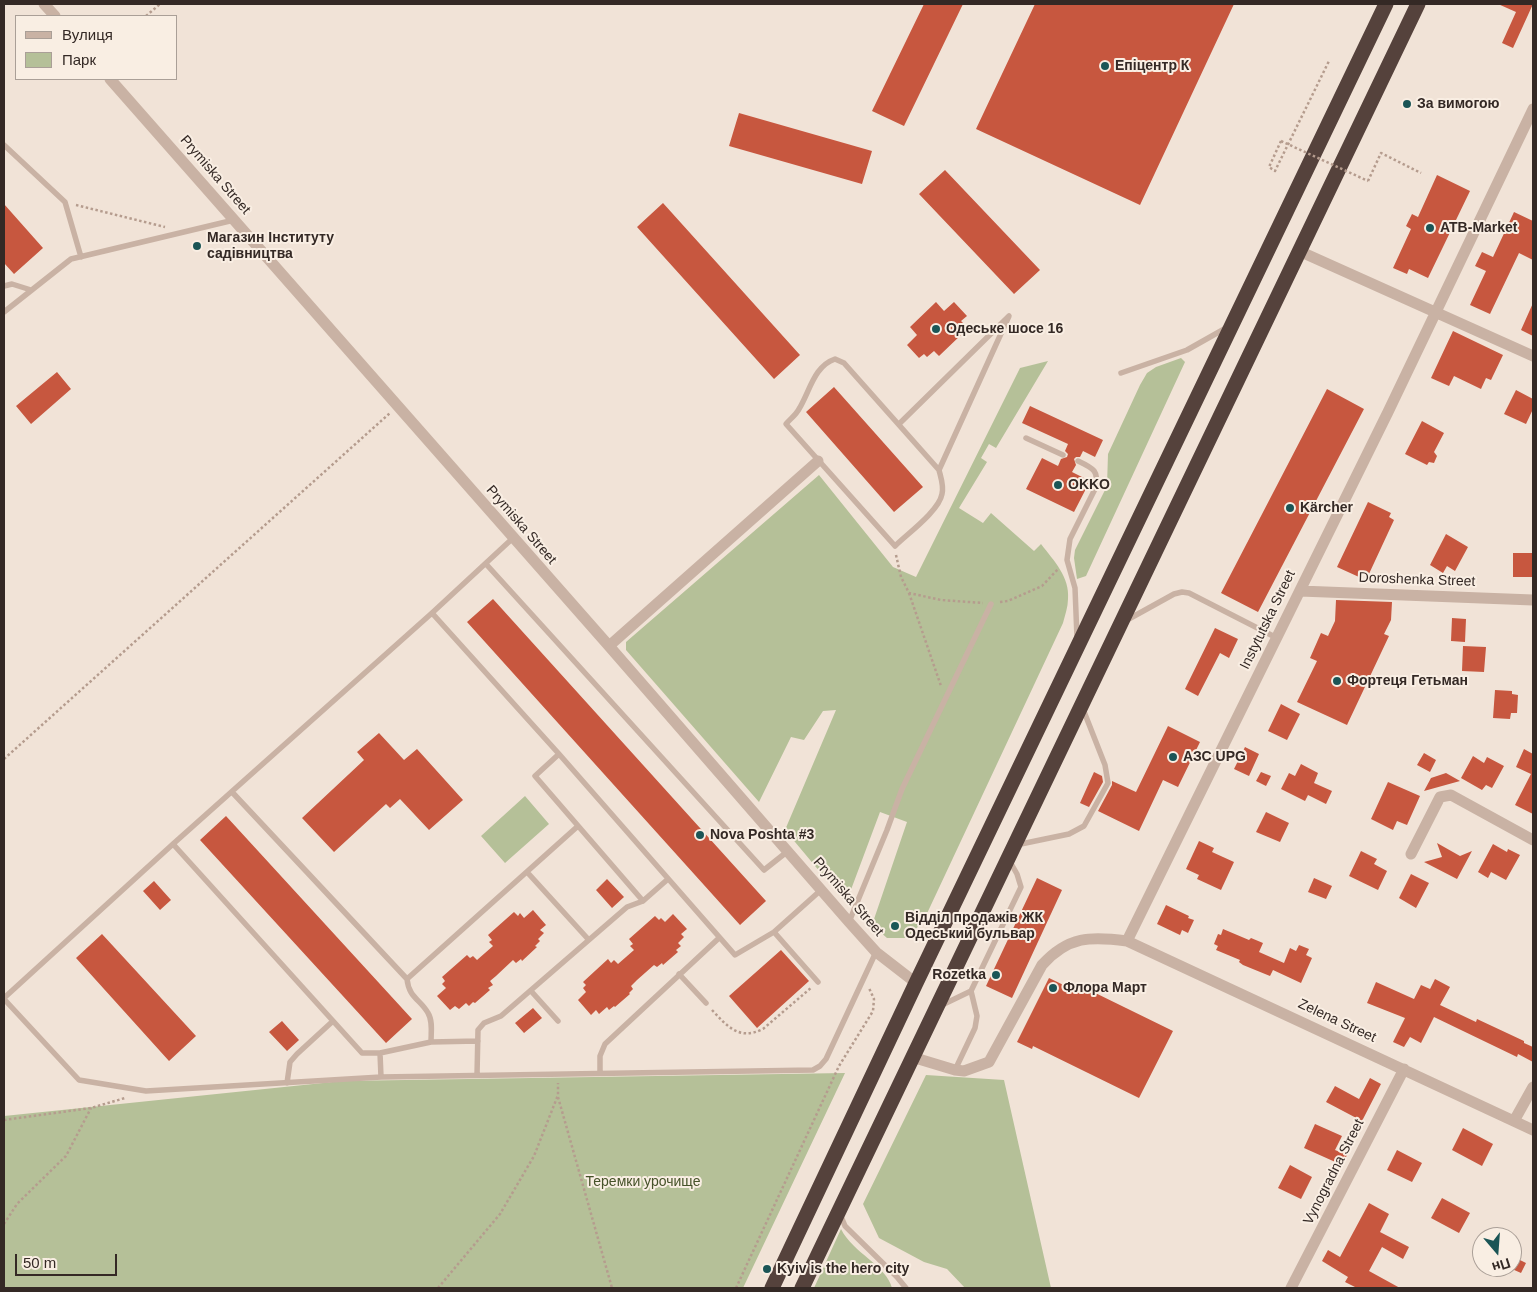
<!DOCTYPE html>
<html>
<head>
<meta charset="utf-8">
<style>
  body { margin:0 }
  #map { position:relative; width:1537px; height:1292px; overflow:hidden; background:#f1e3d7; font-family:Helvetica,sans-serif }
  canvas { display:block }
  .frame { position:absolute; inset:0; border:5px solid #342925; pointer-events:none }
  .legend { position:absolute; left:15px; top:15px; width:162px; height:65px; box-sizing:border-box; background:#f9eee3; border:1px solid #aa9f97; margin:0; padding:6px 9px; list-style:none; font-size:15px; color:#342925 }
  .legend li { display:flex; align-items:center; gap:10px; height:25px }
  .legend b { width:25px; border:1px solid #aa9f97 }
  .north { position:absolute; left:1472px; top:1227px; width:50px; height:50px; box-sizing:border-box; background:#f9eee3; border:1px solid #aa9f97; border-radius:50%; rotate:162deg; font-size:14px; font-weight:700; line-height:20px; text-align:center; color:#342925 }
  .north::after { content:''; display:block; margin:auto; width:18px; height:22px; background:#1b5556; clip-path:polygon(50% 0,100% 100%,50% 72%,0 100%) }
  .scale { position:absolute; left:15px; top:1254px; width:102px; height:22px; box-sizing:border-box; border:2px solid #342925; border-top:0; padding-left:6px; font-size:15px; line-height:18px; white-space:nowrap; color:#342925; -webkit-text-stroke:4px #f9eee3; paint-order:stroke }
</style>
</head>
<body>
<div id="map">
<canvas width="1537" height="1292"></canvas>
<div class="frame"></div>
<ul class="legend">
<li><b style="height:6px;background:#c9b2a4"></b>Вулиця</li>
<li><b style="height:14px;background:#b5c098"></b>Парк</li>
</ul>
<div class="north">Пн</div>
<div class="scale">50 m</div>
</div>
<script>
const g = document.querySelector('canvas').getContext('2d');
g.lineJoin = 'round';
function paint(path, color) { g.fillStyle = color; g.fill(path, 'evenodd'); }
function stroke(path, color, width, dash) { g.strokeStyle = color; g.lineWidth = width; g.lineCap = dash ? 'butt' : 'round'; g.setLineDash(dash || []); g.stroke(path); }
function write(font, color, halo, rows, align = 'center') {
  g.font = font + ' Helvetica,sans-serif'; g.lineWidth = 4; g.setLineDash([]); g.textBaseline = 'middle'; g.strokeStyle = halo; g.fillStyle = color; for (const [text, x, y, turn = 0] of rows) {
    g.save(); g.translate(x, y); g.rotate((+turn || 0) * Math.PI / 180); g.textAlign = isNaN(turn) ? turn : align; if (halo) g.strokeText(text, 0, 0); g.fillText(text, 0, 0); g.restore();
  }
}
paint(new Path2D(`
  M1181,358L1185,362L1086,576L1077,579L1074,558L1075,550L1107,486L1108,454L1140,385L1147,373L1156,367Z
  M1048,361L996,448L989,444L981,458L987,462L959,508L983,523L991,513L1034,551L1041,544C1054,561 1070,577 1068,599C1068,607 1065,615 1063,623L923,922L906,938H887L872,925L907,822L880,812L846,903L785,830L836,710L823,711L804,740L791,737L759,802L626,650V642L819,475L893,567L916,577L1020,368Z
  M525,796L549,824L505,863L481,836Z
  M845,1073L743,1288H4V1116L342,1081Z
  M926,1075L1004,1080L1051,1288H965L947,1269L924,1262L879,1238L863,1204Z
  M841,1229C853,1253 887,1266 892,1288H814Z`), '#b5c098');
paint(new Path2D(`
  M924,4H963L904,126L872,111Z
  M1035,4H1234L1140,205L976,129Z
  M1498,4H1533L1513,48L1502,43L1516,12Z
  M739,113L872,151L862,184L729,146Z
  M945,170L1040,270L1014,294L919,194Z
  M1437,175L1470,191L1428,278L1409,269L1407,274L1393,268L1411,229L1406,226L1412,214L1418,217Z
  M663,203L800,355L774,379L637,227Z
  M4,204L43,248L14,274L4,263Z
  M1514,212L1533,221V260L1519,253L1490,314L1470,305L1486,271L1475,266L1482,252L1493,257Z
  M936,302L944,311L954,302L967,316L961,321L965,325L959,331L962,334L939,356L934,351L927,357L924,354L919,358L907,345L917,335L910,327Z
  M1533,303V336L1521,330Z
  M1453,331L1503,355L1491,380L1486,378L1481,389L1454,376L1449,386L1431,378Z
  M57,372L71,389L31,424L16,406Z
  M834,387L923,487L894,512L806,412Z
  M1327,389L1364,409L1258,612L1221,593Z
  M1516,390L1533,399V409L1526,424L1504,414Z
  M1030,406L1103,440L1095,457L1083,451L1080,457H1076L1074,459L1076,465L1072,472L1090,481L1074,512L1026,489L1042,458L1058,466L1061,459L1067,457L1068,454L1065,451L1068,444L1022,423Z
  M1422,421L1444,433L1434,452L1437,456L1434,463L1429,462L1427,465L1405,454Z
  M1368,502L1391,513L1389,517L1394,520L1368,576L1362,573L1359,577L1337,567Z
  M1446,534L1468,547L1455,571L1447,566L1443,573L1430,565Z
  M1513,553H1533V577H1513Z
  M493,599L766,901L740,925L467,622Z
  M1336,600L1392,602L1391,620L1384,634L1389,636L1347,725L1297,702L1317,661L1310,658L1321,633L1328,636L1335,621Z
  M1452,618L1466,619L1465,642L1451,641Z
  M1215,628L1238,639L1229,658L1220,653L1198,696L1185,689Z
  M1463,646L1486,647L1484,672L1462,671Z
  M1495,690L1512,691V694L1518,695L1517,713H1511L1510,719L1493,718Z
  M1281,704L1300,714L1287,740L1268,731Z
  M1168,726L1200,742L1178,787L1163,780L1139,831L1098,811L1112,785V781L1136,792Z
  M379,733L404,760L417,749L463,800L429,830L400,799L390,808L386,804L334,852L302,818L364,760L357,752Z
  M1245,747L1259,754L1249,776L1234,769Z
  M1524,749L1533,754V814L1515,805L1531,774L1516,767Z
  M1424,753L1436,760L1430,772L1417,765Z
  M1473,756L1484,763L1487,757L1504,766L1492,788L1486,785L1482,790L1461,778Z
  M1301,764L1318,773L1314,783L1332,791L1326,804L1308,795L1305,801L1281,789L1289,773L1295,776Z
  M1094,772L1102,776L1103,782L1089,807L1080,803Z
  M1261,772L1271,776L1266,786L1256,781Z
  M1446,773L1460,781L1424,791L1431,778Z
  M1388,782L1420,796L1407,825L1397,821L1393,830L1371,819Z
  M1266,812L1289,823L1280,842L1256,832Z
  M226,816L412,1019L386,1043L200,840Z
  M1199,841L1214,848L1212,852L1234,862L1221,890L1197,879L1199,875L1186,869Z
  M1437,843L1460,856L1472,851L1457,879L1424,862L1442,857Z
  M1493,844L1507,852L1508,849L1520,855L1506,880L1491,872L1488,878L1478,872Z
  M1361,851L1377,859L1374,864L1387,871L1378,890L1349,876Z
  M1411,874L1429,883L1416,908L1399,898Z
  M1037,878L1062,890L1012,998L986,986Z
  M1314,878L1332,886L1326,899L1308,892Z
  M607,879L624,897L612,908L596,890Z
  M154,881L171,900L160,910L143,891Z
  M1166,905L1189,916L1188,918L1194,920L1188,933L1182,930L1180,935L1157,924Z
  M533,910L546,925L540,930L544,933L538,939L540,941L535,946L537,947L522,961L521,959L516,963L513,960L496,976L490,981L493,985L488,988L490,990L475,1003L473,1002L469,1006L466,1003L459,1009L455,1006L450,1010L437,996L446,988L442,984L445,981L442,977L467,955L470,958L473,956L477,960L493,946L489,942L492,940L488,935L514,912L518,916L520,913L524,918Z
  M673,914L687,929L681,934L684,937L678,943L681,946L676,950L678,952L663,965L662,963L657,967L654,965L637,980L631,986L633,989L629,993L630,994L615,1007L614,1006L609,1010L607,1007L599,1014L596,1010L591,1015L578,1000L586,992L583,988L586,985L583,982L608,959L611,963L614,960L618,964L634,950L630,946L633,944L629,939L655,916L659,920L661,918L665,922Z
  M1223,929L1249,940L1251,938L1263,943L1259,952L1284,963L1290,948L1296,951L1299,945L1309,949L1306,955L1312,958L1301,983L1273,970L1270,976L1243,965L1239,962L1240,960L1216,950L1218,946L1214,944L1218,934L1221,935Z
  M102,934L196,1036L169,1061L76,958Z
  M781,950L809,981L757,1028L729,996Z
  M1049,978L1076,991L1079,985L1173,1031L1139,1098L1033,1046L1032,1049L1017,1042Z
  M1435,979L1450,987L1440,1005L1476,1022L1477,1019L1524,1041V1043L1533,1047V1062L1518,1054L1517,1057L1434,1017L1421,1043L1410,1037L1404,1047L1393,1042L1405,1018L1367,1003L1376,982L1414,999L1421,985L1430,989Z
  M533,1008L542,1018L524,1033L515,1023Z
  M282,1021L299,1040L287,1051L269,1032Z
  M1370,1078L1381,1084L1362,1121L1326,1102L1335,1086L1359,1099Z
  M1315,1124L1342,1136L1335,1150L1347,1155L1342,1165L1304,1148Z
  M1463,1128L1493,1144L1482,1166L1452,1150Z
  M1397,1150L1422,1163L1412,1182L1387,1170Z
  M1290,1165L1312,1177L1301,1199L1278,1188Z
  M1442,1198L1470,1213L1459,1233L1431,1218Z
  M1369,1203L1389,1214L1380,1232L1409,1247L1403,1259L1382,1247L1369,1271L1400,1288H1357L1345,1282L1348,1277L1322,1261L1328,1250L1340,1257Z
  M1512,1256L1526,1263L1521,1273L1512,1269Z`), '#c7573f');
stroke(new Path2D(`
  M146,16L160,4
  M1281,141L1269,167L1275,171L1329,61
  M1368,181L1381,153L1421,173
  M76,205L165,227
  M896,555L901,577L909,593L941,600L983,603
  M909,593L941,686
  M1000,602L1008,601L1042,586L1059,568
  M4,759L390,413
  M712,1010C727,1026 739,1041 763,1029L812,987
  M558,1097L612,1288
  M4,1120L91,1108L125,1098
  M4,1224L17,1204L66,1156L91,1108
  M438,1288L500,1214L534,1156L558,1095V1083
  M736,1288L839,1066L873,1011L874,999L869,988`), '#b59c8e', 2.5, [2.5, 2.5]);
stroke(new Path2D(`
  M4,145L65,202L81,257
  M4,286L12,284L31,290
  M4,312L71,259L234,220
  M835,359L844,363L939,470C941,478 944,486 942,494C939,511 907,534 895,546L786,424C790,419 796,415 799,409C810,391 814,366 835,359Z
  M1121,373L1187,350L1226,328
  M899,424L1009,316L939,470
  M1026,438L1063,455
  M486,564L764,870L788,851
  M432,613L559,754L735,955L774,932L821,890
  M1127,620L1174,594L1182,592L1189,593L1277,638
  M1077,638L1075,588L1067,560L1070,539L1095,489C1100,471 1093,468 1078,461
  M559,754L535,776L643,901
  M232,792L407,979C409,998 420,999 428,1013C433,1021 431,1033 431,1042L478,1041
  M173,844L362,1053H380L381,1077
  M1016,845L1069,834L1084,826L1108,783L1105,765L1083,709
  M527,872L588,939
  M849,922L887,830L902,789L991,604
  M774,932L818,982
  M679,974L706,1003
  M407,979L578,826
  M531,991L558,1021
  M4,998L173,844L432,613L513,538
  M4,999L79,1080L146,1091L381,1077L813,1070L820,1066L826,1059L876,952
  M942,1005L971,991L1021,887L1017,874L1009,860
  M380,1053L431,1042
  M955,1070L975,1028L977,1016L971,991
  M600,1073V1056L605,1044L719,938
  M477,1075L478,1030L484,1023L501,1016L627,907L643,901L668,879
  M287,1083L290,1062L297,1054L333,1021
  M840,1214L845,1226L897,1277L906,1288`), '#c9b2a4', 5.5);
stroke(new Path2D(`
  M44,4L55,16
  M110,79L609,646L849,922L876,952L916,983
  M1299,251L1533,356
  M1300,591L1533,600
  M609,646L818,461
  M1411,854L1440,797L1451,795L1533,840
  M1127,941L1388,412L1533,109
  M912,1057L955,1070L964,1071L989,1062L1042,965C1068,936 1091,936 1127,941L1533,1130
  M1514,1121L1533,1087
  M1291,1288L1404,1069`), '#c9b2a4', 11);
stroke(new Path2D(`
  M772,1288L916,983L1386,4
  M802,1288L1418,4`), '#55423c', 15);
stroke(new Path2D(`
  M1281,141L1368,181`), '#b59c8e', 2.5, [2.5, 2.5]);
for (const [x, y, r, color] of [
  [1105,66,5,"#1b5556"],
  [1407,104,5,"#1b5556"],
  [1430,228,5,"#1b5556"],
  [197,246,5,"#1b5556"],
  [936,329,5,"#1b5556"],
  [1058,485,5,"#1b5556"],
  [1290,508,5,"#1b5556"],
  [1337,681,5,"#1b5556"],
  [1173,757,5,"#1b5556"],
  [700,835,5,"#1b5556"],
  [895,926,5,"#1b5556"],
  [996,975,5,"#1b5556"],
  [1053,988,5,"#1b5556"],
  [767,1269,5,"#1b5556"]
]) { const dot = new Path2D(); dot.arc(x, y, r, 0, 2 * Math.PI); g.fillStyle = color; g.fill(dot); stroke(dot, '#f9eee3', 2); }
write('bold 14px', '#342925', '#f9eee3', [
  ["Епіцентр К",1115,66],
  ["За вимогою",1417,104],
  ["ATB-Market",1440,228],
  ["Магазин Інституту",207,238],
  ["садівництва",207,254],
  ["Одеське шосе 16",946,329],
  ["OKKO",1068,485],
  ["Kärcher",1300,508],
  ["Фортеця Гетьман",1347,681],
  ["АЗС UPG",1183,757],
  ["Nova Poshta #3",710,835],
  ["Відділ продажів ЖК",905,918],
  ["Одеський бульвар",905,934],
  ["Rozetka",986,975,"right"],
  ["Флора Март",1063,988],
  ["Kyiv is the hero city",777,1269]
], 'left');
write('14px', '#342925', '#f9eee3', [
  ["Prymiska Street",215,175,49],
  ["Prymiska Street",521,525,49],
  ["Doroshenka Street",1417,580,2],
  ["Instytutska Street",1268,620,-64],
  ["Prymiska Street",848,897,49],
  ["Zelena Street",1337,1021,25],
  ["Vynogradna Street",1334,1172,-63]
]);
write('14px', '#465229', '#f9eee3', [
  ["Теремки урочище",643,1182]
]);
</script>
</body>
</html>
